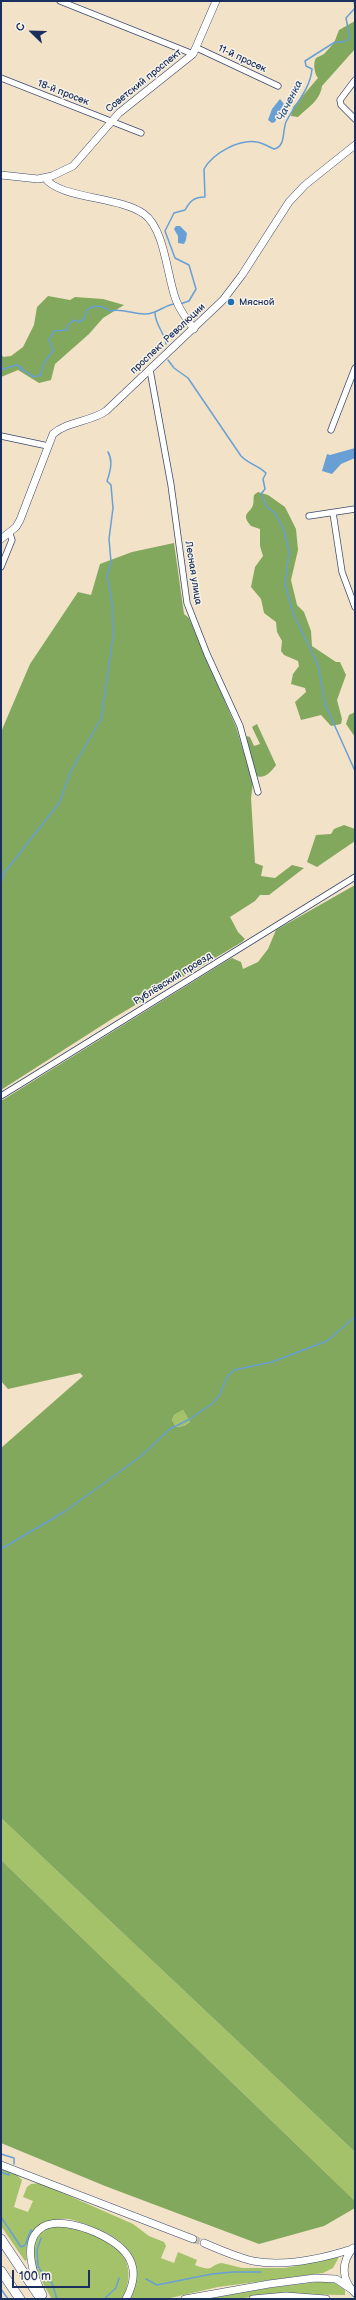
<!DOCTYPE html>
<html>
<head>
<meta charset="utf-8">
<style>
  body { margin:0 }
  #map { position:relative; width:356px; height:2300px; overflow:hidden; background:#f2e2c8; font-family:"Balsamiq Sans",sans-serif }
  canvas { display:block }
  .frame { position:absolute; inset:0; border:2px solid #1b2f5e; pointer-events:none }
  .north { position:absolute; left:12px; top:12px; width:40px; height:40px; -webkit-text-stroke:3px #f7f3e8; paint-order:stroke; rotate:293deg; font-size:11px; font-weight:700; line-height:16px; text-align:center; color:#1b2f5e }
  .north::after { content:''; display:block; margin:auto; width:14px; height:18px; background:#1b2f5e; clip-path:polygon(50% 0,100% 100%,50% 72%,0 100%) }
  .scale { position:absolute; left:12px; top:2270px; width:78px; height:18px; box-sizing:border-box; border:2px solid #1b2f5e; border-top:0; padding-left:5px; font-size:12px; line-height:14px; white-space:nowrap; color:#1b2f5e; -webkit-text-stroke:3px #f7f3e8; paint-order:stroke }
</style>
</head>
<body>
<div id="map">
<canvas width="356" height="2300"></canvas>
<div class="frame"></div>
<div class="north">С</div>
<div class="scale">100 m</div>
</div>
<script>
const g = document.querySelector('canvas').getContext('2d');
g.lineJoin = 'round';
function paint(path, color) { g.fillStyle = color; g.fill(path, 'evenodd'); }
function stroke(path, color, width, dash) { g.strokeStyle = color; g.lineWidth = width; g.lineCap = dash ? 'butt' : 'round'; g.setLineDash(dash || []); g.stroke(path); }
function write(font, color, halo, rows, align = 'center') {
  g.font = font + ' "Balsamiq Sans",sans-serif'; g.lineWidth = 3; g.setLineDash([]); g.textBaseline = 'middle'; g.strokeStyle = halo; g.fillStyle = color; for (const [text, x, y, turn = 0] of rows) {
    g.save(); g.translate(x, y); g.rotate((+turn || 0) * Math.PI / 180); g.textAlign = isNaN(turn) ? turn : align; if (halo) g.strokeText(text, 0, 0); g.fillText(text, 0, 0); g.restore();
  }
}
paint(new Path2D(`
  M183,1410L190,1422L184,1426L176,1427L172,1420L174,1415Z
  M1,1818L355,2152V2201L1,1860Z
  M1,2168L17,2175L22,2180L14,2207L28,2212L33,2201L23,2197L27,2187L31,2184L40,2183L133,2224L149,2236L164,2242L166,2246L161,2258L174,2263L178,2252L197,2260L195,2265C216,2273 208,2265 222,2263L242,2268H285L339,2257L333,2268L323,2273L218,2287L166,2299H130C135,2288 134,2281 133,2269C130,2243 117,2238 94,2228C85,2225 77,2220 68,2219C45,2217 22,2237 27,2260L25,2261L1,2226Z
  M58,2225C71,2227 81,2230 94,2235C126,2248 136,2266 123,2299H52C38,2275 14,2235 58,2225Z
  M324,2281L335,2283L345,2290V2295L265,2294L240,2299H206L269,2288Z`), '#a3c269');
paint(new Path2D(`
  M355,21V49L322,86C320,101 308,107 298,117L291,116L293,107L318,78C314,73 313,63 316,58L324,54L334,43L339,30Z
  M48,296L70,300L75,297L103,299L124,305L103,318L89,334L55,364L51,380L39,383L18,370L1,377V353L3,357L11,356L23,347L34,325L37,307Z
  M258,492L268,495L285,507L296,529L298,550L291,580L297,605L304,612L311,631L312,646L336,662H340L346,675L337,700L342,719L341,724L331,726L321,715L301,720L295,702L306,692L305,688L291,684L293,674L299,666L298,661L284,655L281,651L282,641L277,632L276,622L264,613L261,599L251,587L255,567L263,556L260,546V529L251,526C240,513 250,514 253,505C254,502 253,498 254,495Z
  M174,543L184,614L189,618L236,727L253,782L251,798L255,863L263,866L261,876L275,878L292,865L304,868L269,895H260L255,901L230,917L238,932L245,939L242,942L115,1017L1,1090V732L30,664L78,592L91,595L100,564L132,552Z
  M355,712V737L346,724L349,715Z
  M257,724L276,765C271,772 265,779 256,776L246,740L247,736L250,737L254,746L260,744L252,727Z
  M344,825L355,829V841L317,867L307,862L316,835L331,834L334,829Z
  M355,885V2152L1,1818V1448L83,1376L80,1373L8,1389L1,1381V1101L228,960L232,958L241,962L243,969L258,962L268,949L276,930ZM183,1410L190,1422L184,1426L176,1427L172,1420L174,1415Z
  M1,1860L355,2201V2208L324,2226L259,2244L105,2186L1,2143Z`), '#82a85d');
paint(new Path2D(`
  M280,99L284,104L275,122L272,123L268,120L272,109Z
  M176,226H180L187,233L186,240L184,244L178,243V236L174,229Z
  M355,448V458L341,464L332,474L322,471L327,454L330,455Z`), '#68a0d6');
stroke(new Path2D(`
  M180,304L189,301L196,289L189,265L175,258L165,231L174,213L185,210C190,201 194,197 205,197L204,169C213,153 239,139 257,142C263,143 269,147 274,149C286,146 282,132 286,122C295,104 310,90 312,69L306,66L305,61L335,42H344L350,38L346,18L355,8L354,1
  M155,313C156,327 164,331 166,344
  M168,360L174,368L188,378L241,456C250,465 258,465 266,473L263,479L265,489L261,494L267,507L275,513L284,530L289,552L285,584L293,613L318,665L325,704L355,771
  M1,370L16,365L21,367L20,368L34,377L41,375L43,365L53,350L49,340L54,331L67,330L68,325L74,320L79,322L84,319L87,310C95,304 102,305 110,311C122,308 132,314 144,314C156,315 164,305 174,304
  M1,883L4,873L59,803L71,771L101,719L113,637L112,602L107,577L111,562L109,539L113,508L111,485L107,481C110,473 113,460 108,452
  M1,1549L64,1512L140,1457L170,1429L190,1419L213,1403L219,1396L227,1377L234,1370L272,1362L327,1341L355,1317
  M1,2154L14,2158V2164
  M1,2172L9,2175V2173
  M1,2217L21,2247L25,2245L31,2230L32,2231
  M41,2238L37,2250L38,2266L46,2279L52,2283L57,2299
  M146,2279L157,2285L212,2274L233,2272H261
  M1,2289L8,2299
  M104,2299L116,2288L119,2278`), '#68a0d6', 1.5);
stroke(new Path2D(`
  M193,2239L204,2243`), '#c7beb3', 7, [7, 3.5]);
const minor = new Path2D(`
  M60,1L193,54
  M197,48L278,86
  M1,78L141,133
  M355,80L340,100L341,105L355,119
  M150,370L171,485L187,603L207,654L240,726L258,792
  M331,430L355,368
  M1,436L48,446
  M333,513L342,572L355,607
  M309,516L355,509
  M1,567L12,540L10,534
  M1,1096L355,877`);
const tertiary = new Path2D(`
  M1,175L38,179L52,176L73,166L119,113L193,54L216,1
  M45,178C60,199 119,196 144,214C165,229 167,277 176,300C180,311 187,320 194,329
  M1,539L16,527L20,520L53,434C68,421 90,422 106,411L223,300L242,275L289,202L305,185L355,145
  M1,2165L193,2239
  M204,2243C220,2250 236,2257 253,2261C286,2267 321,2259 352,2249
  M353,2248C341,2262 341,2280 355,2293
  M43,2295C18,2246 29,2207 90,2230C122,2243 146,2262 126,2299
  M185,2299L269,2284L315,2278L336,2279L351,2289
  M253,2299L286,2296L326,2299`);
const trunk = new Path2D(`
  M1,2239L41,2299
  M1,2271L20,2299`);
stroke(minor, '#3b4a6e', 7);
stroke(tertiary, '#3b4a6e', 8);
stroke(trunk, '#3b4a6e', 10);
stroke(minor, '#fff', 5.5);
stroke(tertiary, '#fff', 7);
stroke(trunk, '#fff', 9);
for (const [x, y, r, color] of [
  [231,302,4,"#1f6fb2"]
]) { const dot = new Path2D(); dot.arc(x, y, r, 0, 2 * Math.PI); g.fillStyle = color; g.fill(dot); stroke(dot, '#f7f3e8', 1.5); }
write('10px', '#1b2f5e', '#f7f3e8', [
  ["11-й просек",242,59,25],
  ["Советский проспект",144,81,-39],
  ["18-й просек",63,93,21],
  ["проспект Революции",168,339,-43],
  ["Лесная улица",193,573,81],
  ["Рублёвский проезд",173,979,-32]
]);
write('10px', '#1b2f5e', '#f7f3e8', [
  ["Мясной",239,302]
], 'left');
write('italic 11px', '#365788', '#f7f3e8', [
  ["Чаченка",290,101,-63]
]);
</script>
</body>
</html>
